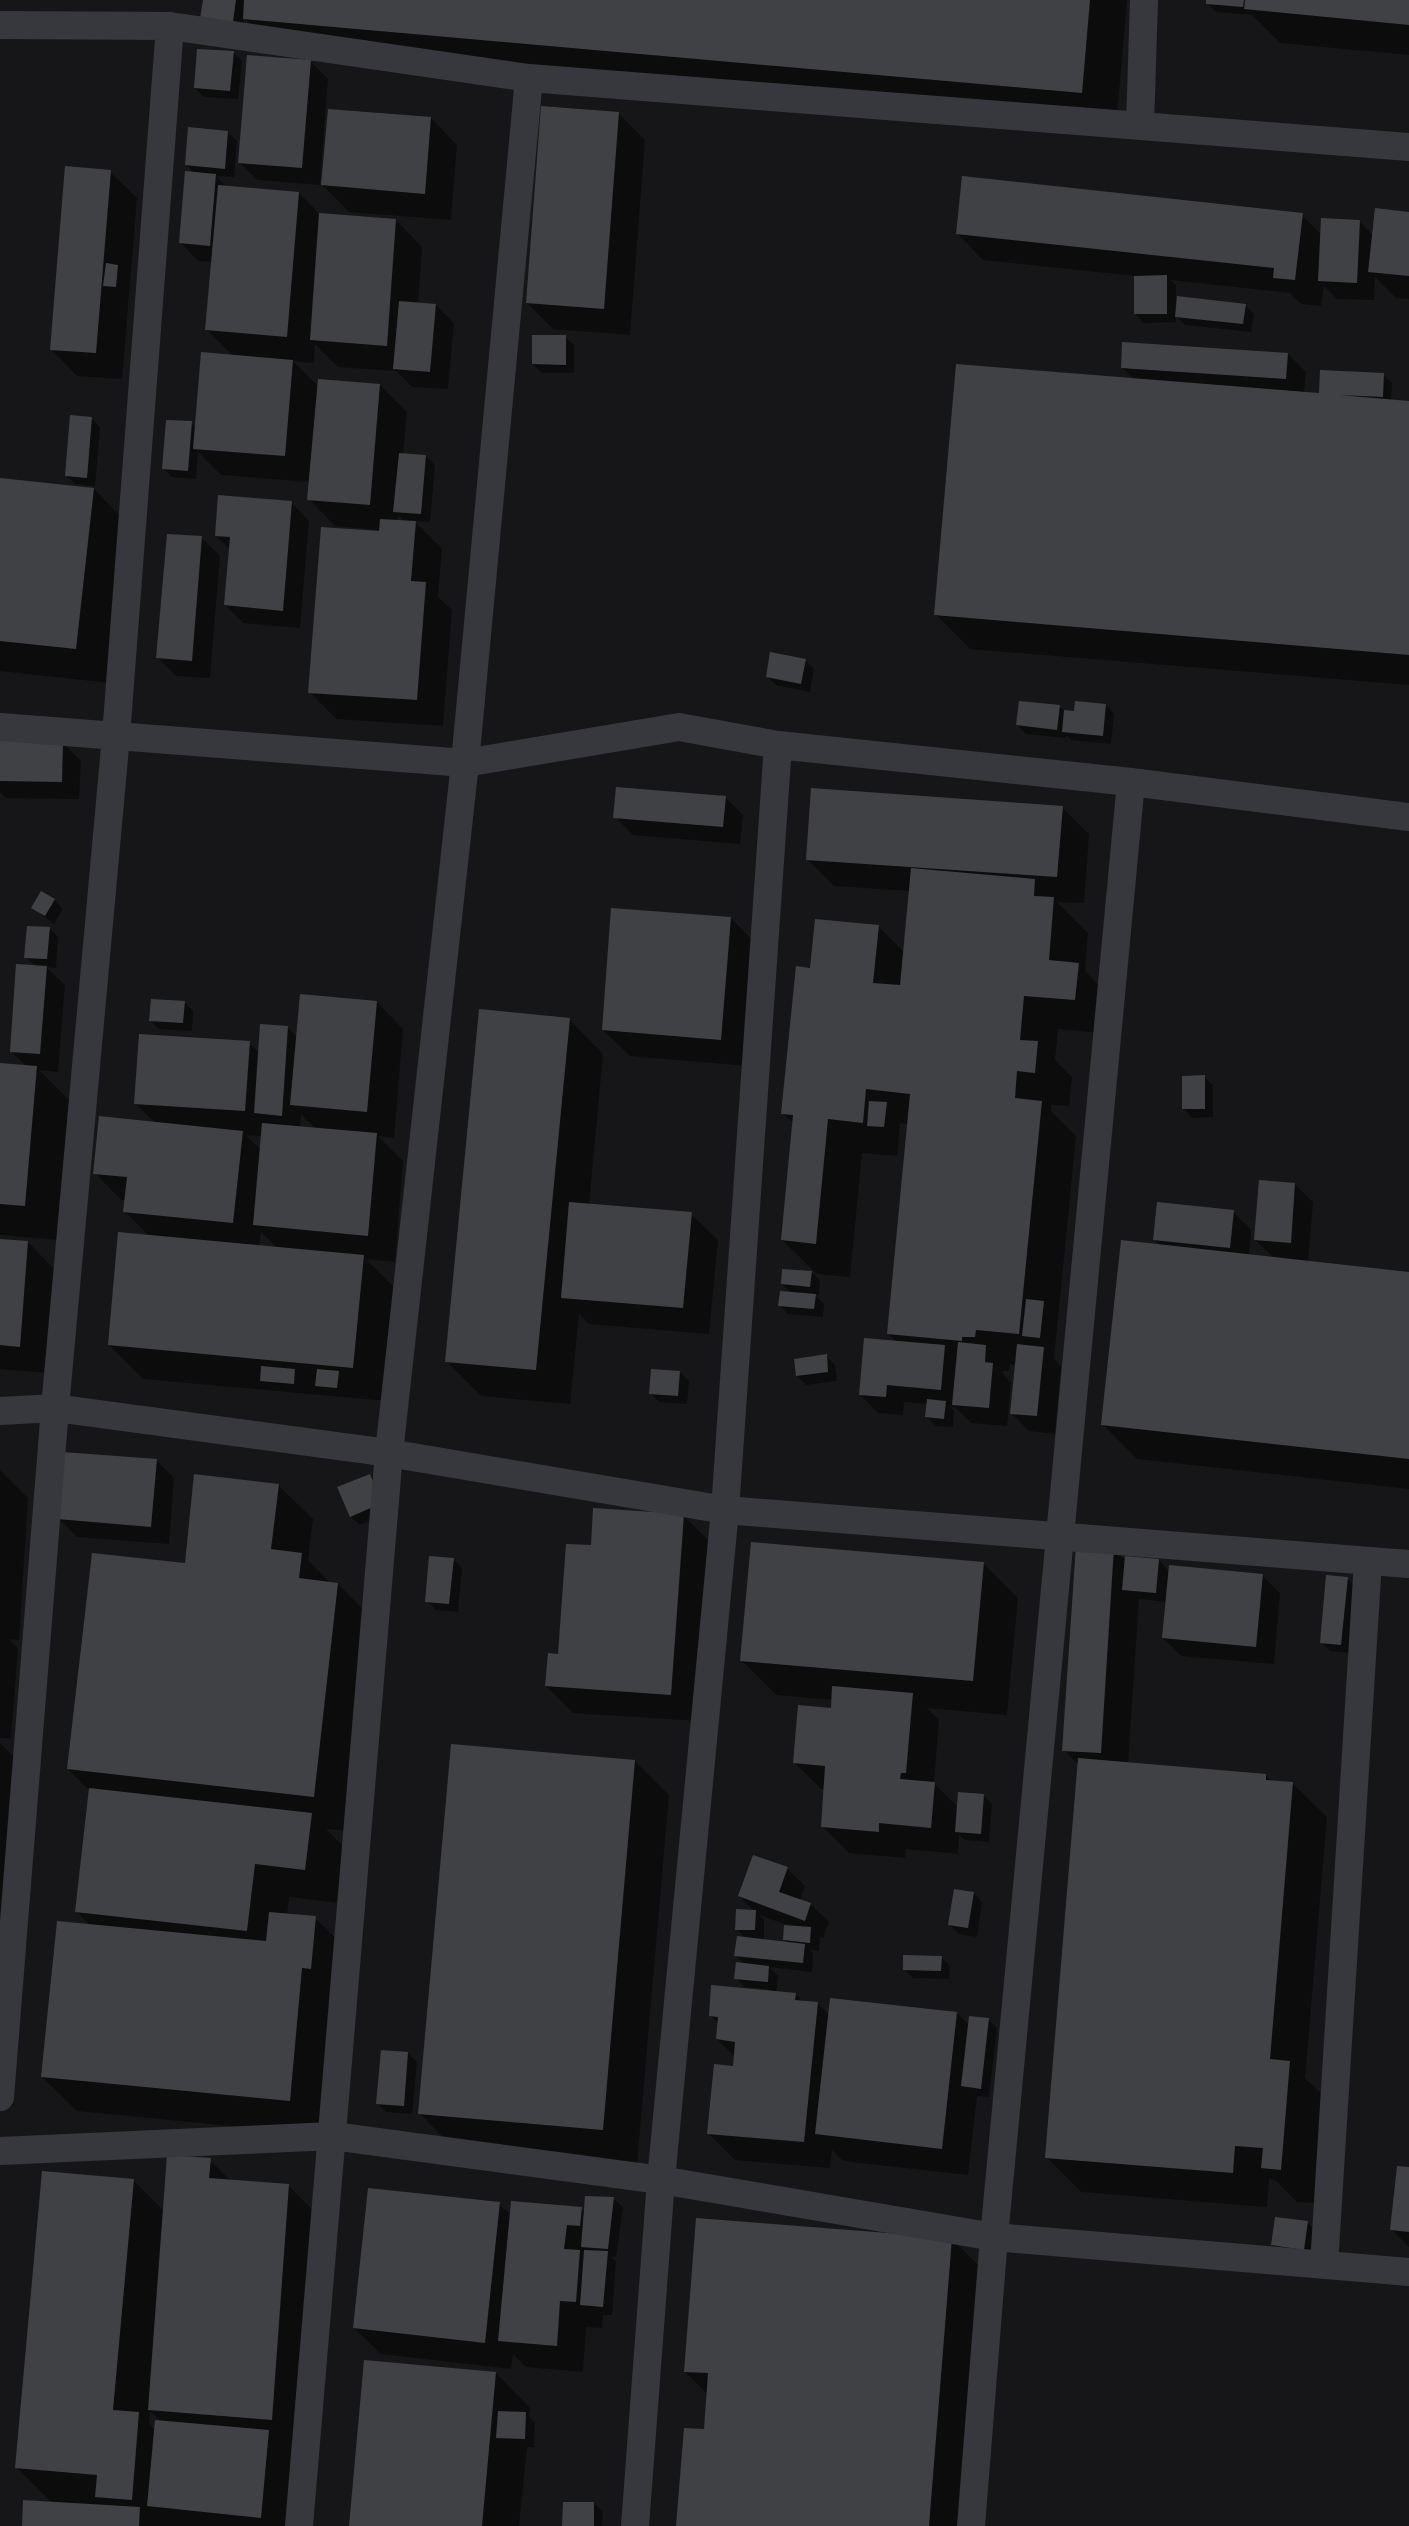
<!DOCTYPE html>
<html>
<head>
<meta charset="utf-8">
<style>
  body { margin:0 }
  canvas { display:block; background:#161618 }
</style>
</head>
<body>
<canvas width="1409" height="2526"></canvas>
<script>
const g = document.querySelector('canvas').getContext('2d');
g.lineJoin = 'round';
function paint(path, color) { g.fillStyle = color; g.fill(path, 'evenodd'); }
function stroke(path, color, width, dash) { g.strokeStyle = color; g.lineWidth = width; g.lineCap = dash ? 'butt' : 'round'; g.setLineDash(dash || []); g.stroke(path); }
paint(new Path2D(`
  M204,0H1127L1116,127L278,52L244,18L241,38Z
  M1208,0H1409V55L1280,43L1252,15L1216,12L1207,3Z
  M233,52L242,61L238,99L204,97L195,88Z
  M310,61L328,79L320,185L257,180L239,162Z
  M618,113L645,140L630,335L553,329L527,303Z
  M431,118L457,145L451,220L349,212L322,185Z
  M228,132L237,141L234,177L216,176L227,187L299,193L320,214L396,220L422,247L418,304L436,305L454,323L448,389L412,387L396,371L338,367L315,344L314,363L293,361L318,386L319,381L380,385L407,412L403,455L426,456L435,465L430,522L414,521L442,549L438,597L452,610L443,726L336,719L310,692L380,530L335,526L309,499L310,482L221,475L198,452L196,479L172,477L163,468L191,423L196,428L233,356L207,330L212,262L198,261L180,242L194,173L186,165ZM398,515L405,522L397,521Z
  M110,172L137,198L122,379L77,376L51,349Z
  M1409,213V299L1396,298L1375,277L1374,300L1337,299L1324,286L1321,306L1301,304L1290,293L1171,280L1176,285V306L1245,305L1254,314L1251,332L1185,325L1176,316V322L1144,323L1135,314V276L983,260L957,233L1302,215L1321,234L1359,221L1374,236Z
  M565,337L574,345V373H542L533,364Z
  M1288,354L1306,372L1304,393L1321,395L1383,375L1392,383L1391,401L1409,402V685L970,649L936,615L1134,379L1122,368Z
  M91,418L100,427L95,486L75,484L66,476Z
  M0,479L94,489L128,524L110,683L0,671Z
  M291,502L309,521L300,628L243,623L225,605L230,550L216,536Z
  M202,538L220,556L210,678L176,676L158,658Z
  M805,660L814,669L810,692L776,685L767,676Z
  M1106,705L1114,714L1111,744L1072,740L1066,735V738L1026,734L1017,725L1060,707L1064,711L1075,712Z
  M0,741L62,742L81,761L79,799L6,798L0,792Z
  M725,797L743,815L740,844L633,835L615,817Z
  M1062,807L1089,834L1084,903L1057,902L1088,933L1085,971L1112,999L1109,1034L1058,1029L1055,1060L1072,1077L1069,1106L1051,1105V1111L1076,1136L1054,1359L1061,1366L1055,1434L1029,1431L1011,1413L1016,1365L1010,1364L1009,1371H1003V1374L1011,1383L1007,1426L971,1423L955,1407L950,1406L954,1411L953,1427L936,1426L927,1417L928,1404L904,1402L903,1415L878,1413L860,1395L897,1342L888,1334L908,1124L900,1123L897,1156L862,1153L850,1277L817,1274L782,1240L794,1124L782,1113L812,969L878,926L904,952L910,891L834,886L807,859Z
  M54,900L63,909L54,924L33,908Z
  M731,918L757,945L747,1066L630,1056L603,1030Z
  M49,928L58,937L56,968L46,967L65,985L58,1072L39,1070L70,1101L59,1240L0,1235V1064L26,1066L11,1051L35,966L26,957Z
  M184,1002L193,1011L192,1031L159,1029L150,1020Z
  M377,1002L403,1029L394,1138L378,1136L403,1161L395,1262L366,1259L398,1291L387,1401L143,1379L109,1345L149,1236L124,1211L126,1200H121L95,1173L155,1123L135,1103L249,1043L259,1053L287,1027L297,1037ZM301,1114L316,1129L300,1128ZM246,1135L262,1136L261,1150ZM261,1232L277,1248L259,1247Z
  M569,1019L603,1054L589,1205L691,1214L718,1240L709,1334L589,1324L579,1314L570,1404L481,1396L446,1361Z
  M1204,1077L1213,1085V1117L1192,1118L1184,1109Z
  M1295,1184L1313,1202L1308,1262L1409,1273V1489L1137,1459L1102,1424L1160,1246L1154,1239L1233,1212L1251,1230L1249,1255L1274,1258L1255,1240Z
  M0,1240L28,1242L54,1269L46,1373L0,1369Z
  M812,1272L820,1281L819,1295H815L824,1304L823,1317L788,1314L779,1305L791,1293L782,1284Z
  M826,1356L835,1365L837,1381L806,1385L797,1376Z
  M680,1372L689,1381L687,1404L659,1402L650,1393Z
  M156,1460L174,1478L169,1544L77,1537L59,1519Z
  M0,1470L28,1498L19,1640L8,1639L18,1648L11,1739L0,1738Z
  M370,1475L379,1484L390,1512L360,1525L351,1517Z
  M278,1485L313,1519L308,1560L330,1583L338,1584L372,1618L348,1831L326,1829L346,1849L339,1903L289,1897L287,1915L315,1918L350,1952L324,2135L77,2111L42,2077L91,1926L76,1911L90,1791L68,1769L186,1564Z
  M683,1515L710,1542L697,1721L573,1713L546,1686L559,1655L592,1547Z
  M752,1544L984,1564L1018,1598L1007,1715L927,1708L939,1720L934,1783L958,1807L983,1795L992,1804L989,1842L965,1840L959,1835L958,1854L906,1849L905,1858L849,1853L822,1826L825,1789H821L794,1762L832,1710L833,1700L776,1695L742,1661Z
  M1114,1549L1126,1561L1159,1560L1169,1571L1262,1575L1280,1593L1274,1664L1181,1656L1163,1638L1166,1602L1139,1599L1128,1764L1266,1775L1272,1782L1292,1783L1327,1817L1305,2078L1324,2096L1315,2203L1297,2202L1275,2180L1269,2179L1267,2207L1081,2192L1046,2157L1079,1765L1064,1750Z
  M453,1559L462,1568L458,1612L436,1610L427,1601Z
  M1347,1578L1356,1587L1350,1653L1330,1651L1321,1642Z
  M0,1743L21,1764L0,1933Z
  M635,1761L669,1795L637,2164L454,2148L420,2114Z
  M787,1868L805,1886L800,1901L810,1904L829,1922L823,1938L820,1937L819,1951L810,1950L813,1954L812,1972L769,1967L778,1976L776,1993L796,1994L803,2002L817,2003L830,2016L957,2013L969,2025L988,2019L997,2028L989,2097L977,2096L968,2175L843,2161L832,2150L830,2168L735,2160L708,2133L734,2068L735,2057L717,2039L719,2024L710,2015L771,1992V1990L745,1987L736,1978L744,1964L736,1956L746,1939L737,1929L754,1911L739,1896ZM759,1915L790,1926L784,1940L787,1943L764,1941V1920Z
  M974,1893L982,1902L977,1937L959,1934L950,1925Z
  M941,1957L950,1966L949,1979L913,1978L904,1969Z
  M408,2053L417,2062L412,2114L386,2112L377,2103Z
  M210,2160L231,2181L288,2185L322,2219L306,2454L290,2452L295,2458L289,2526H23L52,2503L16,2467L134,2181L164,2211ZM150,2411L161,2421L155,2430L149,2424Z
  M1409,2168V2247L1391,2229Z
  M614,2199L623,2207L616,2257H611L616,2261L612,2315H603L602,2328L586,2327L583,2372L526,2367L513,2354L511,2369L381,2354L354,2328L499,2204L511,2215L581,2208L585,2212Z
  M1307,2222L1316,2231L1313,2258L1281,2254L1272,2245Z
  M952,2239L986,2273L966,2526H678L705,2430L707,2394L685,2372Z
  M496,2373L530,2408L529,2417L535,2422L534,2447H527L519,2526H350Z
  M594,2503L603,2512L602,2526H563Z`), '#0007');
paint(new Path2D(`
  M203,0H236L232,29L199,25Z
  M244,0H1090L1082,93L243,19Z
  M1206,0H1244L1243,7L1206,4Z
  M1245,0H1409V25L1244,9Z
  M197,49L234,51L230,91L194,88Z
  M247,55L311,60L302,168L238,163Z
  M541,106L619,112L604,309L526,303Z
  M328,109L431,117L425,194L321,185Z
  M188,127L228,131L225,169L185,165Z
  M65,166L111,170L96,353L50,350Z
  M185,171L216,174L210,246L179,243Z
  M962,176L1303,213L1295,280L1273,278L1274,268L956,234Z
  M218,185L299,192L287,337L205,330Z
  M1375,208L1409,212V276L1368,272Z
  M319,213L396,219L387,346L310,340Z
  M1321,218L1360,220L1357,283L1318,281Z
  M106,263L118,265L116,287L103,286Z
  M1167,275V314H1134V276Z
  M1177,296L1246,304L1243,324L1175,317Z
  M399,301L436,304L430,372L393,369Z
  M532,335H566V365L532,364Z
  M1122,342L1288,353L1286,379L1121,368Z
  M201,352L293,360L285,456L193,449Z
  M956,364L1319,393L1320,370L1384,373L1383,397L1339,395L1409,401V655L934,615Z
  M318,379L380,384L370,505L307,500Z
  M70,415L92,417L87,478L65,476Z
  M166,420L192,421L188,471L162,469Z
  M399,453L426,455L421,514L393,512Z
  M0,478L94,488L76,649L0,641Z
  M218,495L292,501L283,611L224,605L230,537L215,536Z
  M380,519L416,521L411,581L426,582L417,700L308,693L321,527L379,531Z
  M167,534L202,536L192,661L156,658Z
  M770,652L806,659L801,684L766,677Z
  M1019,701L1060,705L1057,730L1016,725Z
  M1075,701L1106,704L1103,736L1062,732L1064,710L1074,711Z
  M0,740L63,741L62,782L0,781Z
  M616,787L726,796L723,827L613,818Z
  M811,788L1063,806L1057,877L806,860Z
  M911,868L1035,879L1034,896L1054,897L1049,960L1079,963L1075,1000L1024,996L1020,1040L1038,1041L1035,1073L1017,1071L1015,1098L1042,1101L1019,1334L976,1330L975,1337H962V1341L887,1334L910,1094L866,1089L863,1123L828,1119L816,1244L781,1240L793,1115L781,1114L796,966L810,968L815,919L879,925L873,983L900,985Z
  M41,891L55,899L45,916L31,908Z
  M611,908L731,917L721,1040L602,1030Z
  M27,926L50,927L47,959L24,958Z
  M16,964L47,966L40,1054L10,1052Z
  M300,994L377,1001L367,1112L290,1105Z
  M151,999L185,1001L183,1023L149,1021Z
  M479,1009L570,1018L536,1370L445,1362Z
  M260,1024L288,1026L282,1116L254,1113Z
  M139,1034L250,1041L245,1111L134,1104Z
  M0,1063L37,1066L25,1206L0,1204Z
  M1205,1075V1109H1182V1076Z
  M869,1101L887,1102L884,1127L867,1126Z
  M99,1116L243,1131L233,1223L123,1212L127,1177L93,1174Z
  M262,1123L377,1133L368,1236L253,1225Z
  M1259,1180L1295,1183L1291,1243L1254,1240Z
  M569,1202L692,1212L683,1308L561,1298Z
  M1157,1202L1234,1210L1230,1248L1153,1240Z
  M118,1232L364,1255L353,1368L108,1345Z
  M0,1239L28,1241L20,1347L0,1345Z
  M1121,1240L1409,1272V1459L1101,1425Z
  M782,1269L812,1271L810,1287L781,1284Z
  M780,1291L816,1294L814,1309L778,1306Z
  M1026,1299L1044,1301L1040,1338L1022,1336Z
  M864,1338L945,1345L941,1390L887,1385L886,1397L859,1395Z
  M958,1342L986,1345L985,1362L993,1363L989,1408L952,1405Z
  M1017,1344L1044,1347L1037,1416L1010,1414Z
  M827,1354L828,1372L796,1376L794,1359Z
  M261,1366L295,1369L294,1384L260,1381Z
  M317,1369L339,1371L337,1388L315,1386Z
  M651,1369L680,1371L678,1396L649,1394Z
  M927,1399L946,1401L944,1419L925,1417Z
  M63,1452L157,1459L151,1527L57,1519Z
  M194,1474L279,1484L271,1549L302,1553L299,1578L338,1583L314,1797L67,1769L92,1553L185,1563Z
  M370,1474L382,1503L350,1517L337,1487Z
  M593,1508L684,1514L671,1695L545,1686L548,1653L558,1654L566,1544L591,1545Z
  M751,1542L984,1562L973,1681L740,1661Z
  M1076,1545L1114,1547L1101,1753L1062,1751Z
  M429,1556L454,1558L449,1604L425,1602Z
  M1125,1556L1159,1559L1156,1593L1122,1590Z
  M1169,1565L1263,1574L1256,1647L1162,1638Z
  M1326,1575L1348,1577L1341,1645L1320,1643Z
  M832,1686L913,1693L906,1773H901L900,1779L935,1782L931,1828L879,1823V1832L821,1827L825,1766L793,1763L798,1705L831,1708Z
  M451,1744L635,1760L603,2130L418,2114Z
  M1078,1758L1266,1774V1780L1293,1782L1270,2059L1290,2061L1281,2170L1261,2168L1263,2148L1235,2146L1233,2173L1045,2158Z
  M89,1788L312,1813L305,1870L255,1864L247,1931L75,1912Z
  M958,1792L984,1794L981,1834L955,1832Z
  M753,1855L788,1867L779,1892L811,1903L805,1921L738,1896Z
  M954,1889L974,1892L968,1928L948,1925Z
  M736,1909L756,1910L755,1930H735Z
  M269,1912L316,1916L311,1969L302,1968L290,2101L41,2077L57,1921L266,1941Z
  M784,1925L811,1927L810,1943L783,1940Z
  M737,1936L805,1944L803,1963L734,1956Z
  M903,1955L942,1956L941,1971L903,1970Z
  M736,1962L769,1966L768,1982L734,1979Z
  M711,1985L796,1993L795,2000L818,2002L804,2142L707,2134L714,2064L733,2066L735,2042L716,2039L718,2017L709,2016Z
  M830,1998L957,2012L942,2149L815,2134Z
  M969,2016L989,2018L981,2089L961,2086Z
  M381,2050L408,2052L404,2106L376,2104Z
  M167,2155L211,2158L209,2178L289,2184L272,2420L148,2410Z
  M1397,2166L1409,2167V2232L1390,2230Z
  M42,2171L134,2179L113,2410L139,2412L132,2500L95,2497L97,2475L15,2468Z
  M368,2188L500,2202L485,2343L353,2328Z
  M585,2196L614,2197L608,2249L581,2247Z
  M511,2201L582,2207L580,2226L567,2225L564,2249L580,2250L576,2302L560,2301L557,2346L498,2341Z
  M1275,2217L1308,2221L1304,2250L1271,2245Z
  M696,2218L952,2238L929,2526H676L684,2428L704,2429L708,2373L684,2372Z
  M584,2250L608,2251L603,2307L580,2305Z
  M364,2360L496,2372L482,2526H349Z
  M498,2411L526,2412L525,2439L496,2438Z
  M155,2420L269,2430L261,2518L147,2506Z
  M23,2500L140,2507L139,2526H22Z
  M563,2502H594V2526H562Z`), '#404145');
stroke(new Path2D(`
  M0,25L170,26L529,78L1409,147
  M1140,126L1144,0
  M0,727L465,763L679,727L778,745L1131,782L1409,817
  M0,1411L55,1408L389,1453L725,1510L1409,1564
  M0,2097L55,1408L116,736L170,26
  M0,2151L333,2136L661,2180L994,2237L1409,2272
  M1324,2265L1368,1561
  M299,2526L389,1453L465,763L529,78
  M635,2526L661,2180L725,1510L778,745
  M971,2526L994,2237L1131,782`), '#37383d', 28);
</script>
</body>
</html>
